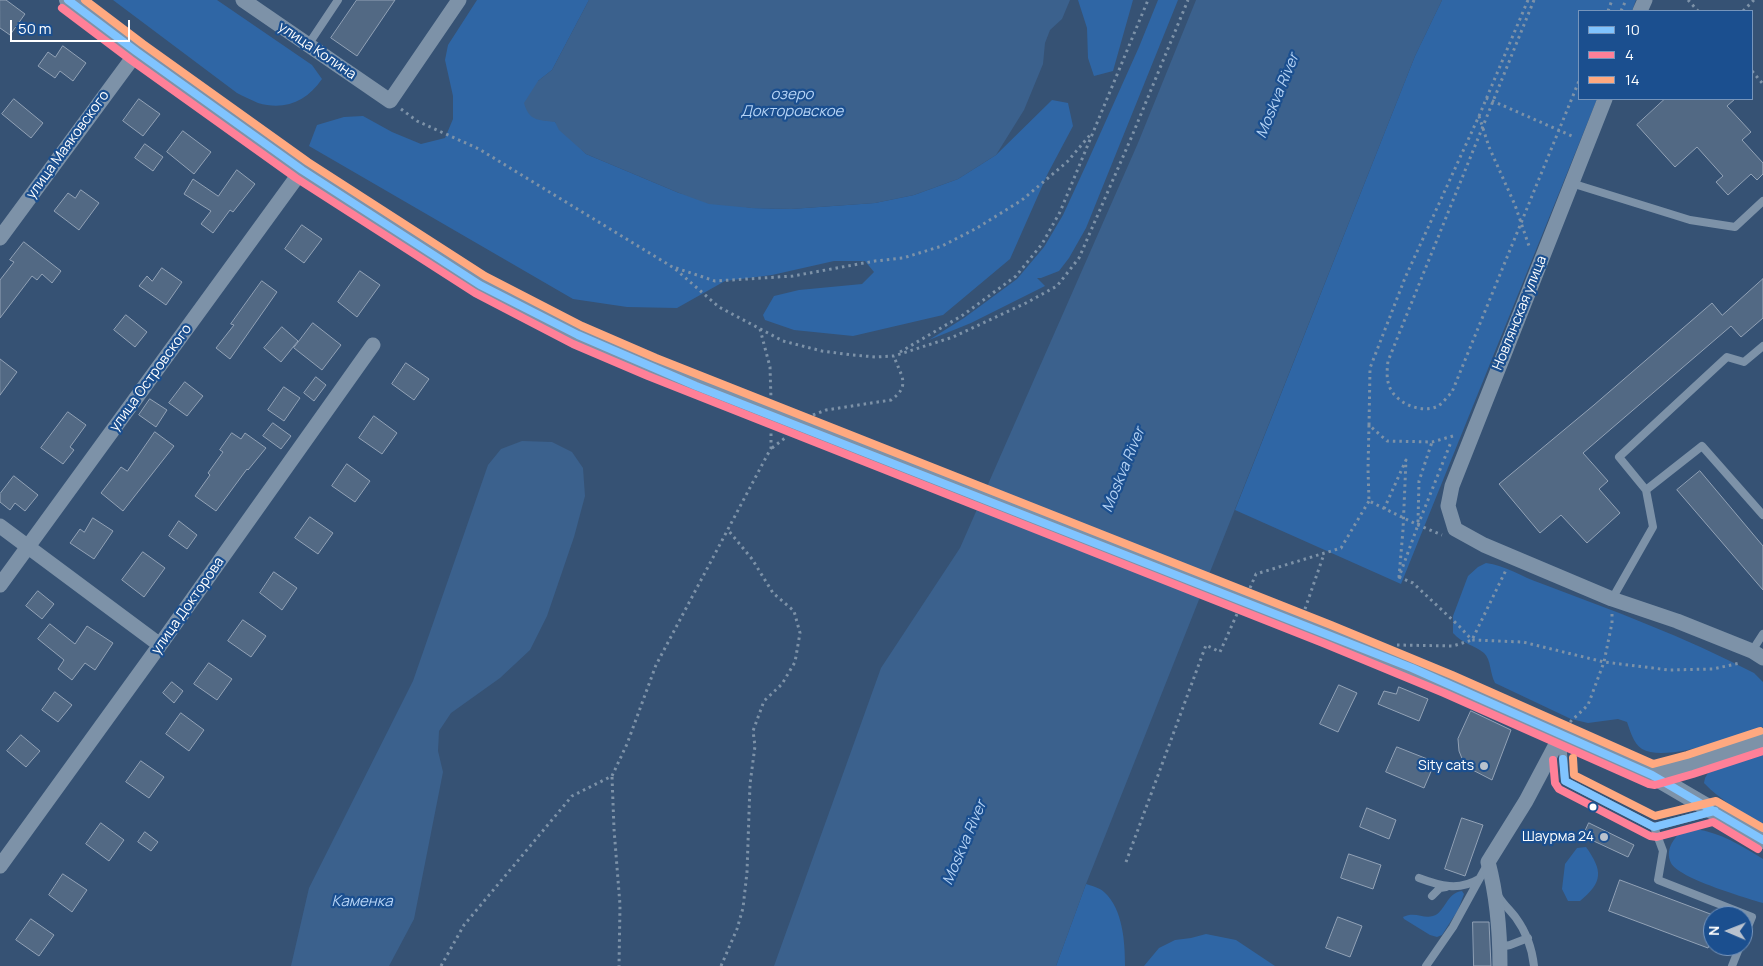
<!DOCTYPE html>
<html>
<head>
<meta charset="utf-8">
<style>
  body { margin:0 }
  #map { position:relative; width:1763px; height:966px; overflow:hidden; background:#365274; font-family:Manrope,sans-serif }
  canvas { display:block }
  .legend { position:absolute; left:1578px; top:10px; width:175px; height:90px; box-sizing:border-box; background:#1b4f8f; border:1px solid #7695bc; margin:0; padding:6px 9px; list-style:none; font-size:15px; color:#fff }
  .legend li { display:flex; align-items:center; gap:10px; height:25px }
  .legend b { width:25px; border:1px solid #7695bc }
  .north { position:absolute; left:1703px; top:906px; width:50px; height:50px; box-sizing:border-box; background:#1b4f8f; border:1px solid #7695bc; border-radius:50%; rotate:271deg; font-size:14px; font-weight:700; line-height:20px; text-align:center; color:#fff }
  .north::after { content:''; display:block; margin:auto; width:18px; height:22px; background:#b9c2ce; clip-path:polygon(50% 0,100% 100%,50% 72%,0 100%) }
  .scale { position:absolute; left:10px; top:20px; width:120px; height:22px; box-sizing:border-box; border:2px solid #fff; border-top:0; padding-left:6px; font-size:15px; line-height:18px; white-space:nowrap; color:#fff; -webkit-text-stroke:4px #1b4f8f; paint-order:stroke }
</style>
</head>
<body>
<div id="map">
<canvas width="1763" height="966"></canvas>
<ul class="legend">
<li><b style="height:6px;background:#80c4ff"></b>10</li>
<li><b style="height:6px;background:#ff8098"></b>4</li>
<li><b style="height:6px;background:#ffa980"></b>14</li>
</ul>
<div class="north">N</div>
<div class="scale">50 m</div>
</div>
<script>
const g = document.querySelector('canvas').getContext('2d');
g.lineJoin = 'round';
function paint(path, color) { g.fillStyle = color; g.fill(path, 'evenodd'); }
function stroke(path, color, width, dash) { g.strokeStyle = color; g.lineWidth = width; g.lineCap = dash ? 'butt' : 'round'; g.setLineDash(dash || []); g.stroke(path); }
function write(font, color, halo, rows, align = 'center') {
  g.font = font + ' Manrope,sans-serif'; g.lineWidth = 4.5; g.setLineDash([]); g.textBaseline = 'middle'; g.strokeStyle = halo; g.fillStyle = color; for (const [text, x, y, turn = 0] of rows) {
    g.save(); g.translate(x, y); g.rotate((+turn || 0) * Math.PI / 180); g.textAlign = isNaN(turn) ? turn : align; if (halo) g.strokeText(text, 0, 0); g.fillText(text, 0, 0); g.restore();
  }
}
paint(new Path2D(`
  M113,0H217L312,65L322,79C307,101 285,111 258,103C251,100 243,96 237,93Z
  M477,0H589L552,70L538,81L555,122L586,154L679,193L751,208L791,209L875,203L914,195L958,179L996,155L1052,100L1068,103L1073,126L1048,173L1010,259L943,315L853,336L794,330L765,320L763,315L774,296L799,290L862,284L874,272L865,261H834L772,275L725,281L677,308L627,307L573,299L309,146L317,125L344,117L363,116L392,132L421,144L445,138L453,119V96L445,60L448,45Z
  M1078,0H1133L1113,71L1094,76L1088,58L1087,28Z
  M1158,0H1178L1086,228L1069,258L1059,271L1041,278H1037L1045,286L971,323L929,340L964,318L1017,279L1044,247L1063,215L1087,163L1139,47Z
  M1442,0H1636L1632,11H1579V99H1597L1401,584L1235,510L1415,56Z
  M1486,563C1505,565 1522,577 1540,583C1612,610 1685,637 1754,673L1763,682V727C1737,736 1666,763 1642,749C1633,743 1630,730 1627,722L1618,719L1588,723L1571,719L1495,683C1490,674 1491,659 1484,653C1474,645 1463,644 1453,633V616L1468,576L1478,567Z
  M1763,752V825C1742,812 1721,801 1704,783L1705,778L1708,773Z
  M1695,829C1722,833 1740,845 1763,859V903C1746,898 1678,878 1671,863C1665,850 1673,840 1681,831Z
  M1586,847C1603,871 1603,882 1580,901H1568L1562,889L1565,864L1577,848Z
  M1086,884C1092,886 1100,888 1104,892C1123,909 1125,942 1125,966H1056Z
  M1462,891L1464,894L1458,910L1442,935L1437,937L1430,935L1404,919L1403,917C1415,911 1423,919 1433,916C1445,913 1446,893 1462,891Z
  M1206,934L1236,940L1275,966H1144L1159,948L1175,940L1191,938Z`), '#2f66a5');
paint(new Path2D(`
  M589,0H1070L1062,19L1050,30L1045,43L1043,64L1024,110L996,155L958,179L914,195L875,203L791,209L751,208L709,204L679,193L586,154L559,130L555,122C538,120 529,121 524,103L538,81L552,70Z
  M1196,0H1442L1415,56L1086,884L1056,966H774L881,668L960,548L1138,143Z
  M522,441L552,442L572,452L583,468L585,496L574,537L547,616L530,650L500,678L451,713L439,731L438,751L443,772L414,919L389,966H291L309,888L413,681L488,465L501,449Z`), '#3b618d');
const building = new Path2D(`
  M0,0H6L25,14L10,35L0,28Z
  M357,0H395L357,56L331,38Z
  M63,46L86,63L73,81L60,71L55,78L38,66L48,52L55,57Z
  M14,99L43,123L31,138L2,114Z
  M139,99L160,114L143,136L123,121Z
  M1665,99H1735L1727,106L1751,132L1742,140L1763,163V174L1757,180L1751,174L1728,195L1716,182L1723,176L1697,147L1675,167L1637,125Z
  M183,131L211,152L194,174L167,152Z
  M145,144L163,157L153,171L135,158Z
  M237,170L255,184L233,212L230,210L213,233L201,224L211,211L184,194L193,179L218,196Z
  M81,190L99,203L79,230L54,211L68,193L75,198Z
  M302,225L322,239L304,263L285,249Z
  M24,242L61,271L52,283L42,274L37,280L32,276L0,318V280L14,262L10,260Z
  M162,268L182,282L166,305L139,286L147,276L152,281Z
  M360,271L380,285L357,317L338,302Z
  M1763,279V318L1741,337L1731,326L1583,453L1608,481L1599,489L1620,513L1587,543L1561,515L1540,533L1499,484L1594,405L1712,303L1722,315Z
  M262,281L277,292L230,359L216,348L234,325L231,324Z
  M126,315L147,332L135,347L114,330Z
  M313,323L341,345L322,370L294,348Z
  M282,327L298,341L281,362L264,348Z
  M0,359L17,372L0,395Z
  M406,363L429,379L414,400L392,384Z
  M316,377L326,385L314,401L304,393Z
  M185,382L203,396L187,416L169,403Z
  M284,387L300,398L284,421L268,410Z
  M150,399L167,410L156,427L139,415Z
  M68,412L86,425L70,447L74,450L63,464L41,448Z
  M374,416L397,433L382,454L359,438Z
  M273,423L291,436L281,449L263,436Z
  M155,432L174,446L123,511L101,493L121,467L127,471Z
  M232,433L241,439L245,433L266,448L248,470L247,469L216,511L195,496L210,475L208,473L223,452L220,450Z
  M347,464L370,481L355,502L332,486Z
  M1700,471L1763,546V590L1677,490Z
  M14,476L38,495L25,511L15,503L10,510L0,502V494Z
  M310,517L333,533L318,554L295,538Z
  M93,518L113,531L94,559L70,543L80,529L84,532Z
  M179,521L197,535L187,549L169,536Z
  M143,552L165,568L144,597L122,580Z
  M274,572L297,588L282,610L260,593Z
  M38,591L54,604L42,619L26,606Z
  M243,620L266,636L251,657L228,641Z
  M50,624L75,644L87,626L113,643L95,670L85,663L72,680L58,669L64,660L38,639Z
  M209,663L232,679L217,700L194,684Z
  M172,682L183,691L174,703L163,693Z
  M1339,685L1357,693L1338,732L1320,724Z
  M1399,687L1428,699L1419,721L1378,704L1384,691L1396,694Z
  M55,692L72,705L58,722L42,710Z
  M1471,711L1511,730L1492,780L1465,766L1459,751L1458,739Z
  M181,713L204,730L189,751L166,734Z
  M21,735L40,751L26,767L7,751Z
  M1397,747L1435,762L1424,788L1386,772Z
  M141,761L164,777L149,798L126,782Z
  M1367,808L1396,820L1389,839L1360,827Z
  M1462,818L1483,825L1465,876L1445,869Z
  M101,823L124,840L109,861L86,844Z
  M1589,823L1634,845L1628,857L1583,836Z
  M145,832L158,842L151,851L138,842Z
  M1349,854L1381,865L1373,889L1341,878Z
  M63,874L87,890L72,912L49,895Z
  M1620,880L1713,915V935L1708,948L1609,911Z
  M1338,917L1362,926L1350,957L1326,948Z
  M31,919L54,935L39,956L16,940Z
  M1473,922H1489L1491,966H1474Z`);
paint(building, '#526984');
stroke(building, '#92a2b6', 1);
stroke(new Path2D(`
  M1534,0L1388,361C1387,370 1386,379 1390,388C1397,404 1423,414 1438,406C1443,403 1448,396 1452,392L1579,81
  M1688,0L1698,11
  M1608,11L1612,0
  M1621,11L1626,0
  M1743,11L1754,0
  M1752,71L1763,84
  M1486,98L1572,136
  M401,109L417,121L479,149L674,268L719,307L783,341L822,351L852,355L876,357L894,356L953,337L1026,303L1057,286L1079,258L1132,136L1188,0
  M1479,116L1489,147L1515,205L1529,246
  M676,268L715,281L793,276L875,261L903,258L942,246L977,228L1022,200L1067,162L1090,135
  M760,329L770,367L771,399
  M900,352L963,315L1016,276L1042,244L1060,212L1148,0
  M813,415L826,410L891,400C912,385 900,375 894,356
  M1369,425L1368,469L1369,501L1418,525L1442,535
  M1453,436L1432,442L1387,441L1369,425L1370,368L1405,278L1479,116L1528,0
  M772,448L785,438
  M1418,522L1419,481L1432,442
  M1418,525L1451,442
  M1399,577L1413,583L1459,626L1472,640L1523,642L1604,662L1669,670L1713,669L1740,663
  M1250,588L1256,574L1341,548L1369,501
  M1305,609L1324,554
  M1397,645L1453,646L1472,640L1506,570
  M1570,722L1588,705L1604,662L1612,623V614
  M612,777L614,829L620,905L619,966
  M1126,862L1206,645L1220,652L1237,614
  M441,966L464,925L572,796L612,776L627,744L656,665L771,448V433
  M721,966L737,929L743,908L747,872L750,784L755,746L753,731L764,701L782,684L795,662L800,633L794,611L773,593L752,559L728,530`), '#7d92a8', 3, [2.5, 4]);
stroke(new Path2D(`
  M308,45L338,0
  M1571,183L1690,220L1735,227L1763,201
  M1646,490L1702,446L1763,515
  M1612,599L1653,527L1646,490L1619,457L1727,357L1744,362L1763,346
  M1752,651L1763,634
  M1562,739L1565,781L1654,827L1711,812
  M1654,827L1663,851L1658,880L1752,917L1743,939
  M1419,878C1440,886 1459,891 1479,879
  M1432,896L1440,888L1446,887
  M1499,897C1504,905 1511,911 1516,918C1527,933 1532,948 1534,966
  M1500,947L1510,945L1528,938
  M1426,966L1453,927L1487,865
  M1732,966L1740,946`), '#7d92a8', 8);
stroke(new Path2D(`
  M243,0L390,101L459,0
  M1640,11L1645,0
  M1605,99L1452,486L1448,506L1455,529L1484,545L1612,599L1677,621L1752,651L1763,658
  M0,238L137,52
  M0,526L160,645
  M0,585L302,170
  M1652,775L1690,765L1763,740
  M0,866L160,645L373,345
  M1500,966C1500,931 1497,896 1488,862L1526,801L1561,735`), '#7d92a8', 15);
stroke(new Path2D(`
  M68,0L137,52L302,170L480,285L578,335L696,386
  M1301,624L1448,684L1652,775L1763,840`), '#7d92a8', 18);
stroke(new Path2D(`
  M1384,509L1406,460L1403,530L1399,577L1418,525`), '#7d92a8', 3, [2.5, 4]);
stroke(new Path2D(`
  M696,386L1301,624`), '#7d92a8', 18);
stroke(new Path2D(`
  M68,0L137,52L302,170L480,285L578,335L696,386L1412,668L1652,775L1763,840
  M1563,759L1565,781L1654,827L1715,811`), '#80c4ff', 8);
stroke(new Path2D(`
  M62,8L131,60L296,178L475,293L573,344L648,376L1323,643L1444,693L1649,784L1655,785L1693,774L1763,751
  M1553,760L1555,783L1559,789L1650,836L1657,837L1713,822L1758,849`), '#ff8098', 8);
stroke(new Path2D(`
  M85,0L143,44L308,162L485,276L582,326L656,358L1331,625L1452,675L1653,764L1687,755L1760,731
  M1573,758L1574,775L1655,816L1716,801L1763,828`), '#ffa980', 8);
for (const [x, y, r, color] of [
  [1484,766,5,"#b9c2ce"],
  [1593,807,4.5,"#fff"],
  [1604,837,5,"#b9c2ce"]
]) { const dot = new Path2D(); dot.arc(x, y, r, 0, 2 * Math.PI); g.fillStyle = color; g.fill(dot); stroke(dot, '#1b4f8f', 2); }
write('14px', '#fff', '#1b4f8f', [
  ["улица Колина",317,51,34],
  ["улица Маяковского",68,145,-54],
  ["Новлянская улица",1520,313,-68],
  ["улица Островского",151,378,-54],
  ["улица Докторова",188,606,-55]
]);
write('14px', '#fff', '#1b4f8f', [
  ["Sity cats",1474,766],
  ["Шаурма 24",1594,837]
], 'right');
write('italic 15px', '#b5d3f5', '#1b4f8f', [
  ["озеро",792,95],
  ["Докторовское",792,112],
  ["Moskva River",1278,96,-68],
  ["Moskva River",1124,470,-68],
  ["Moskva River",965,843,-67],
  ["Каменка",362,902]
]);
</script>
</body>
</html>
